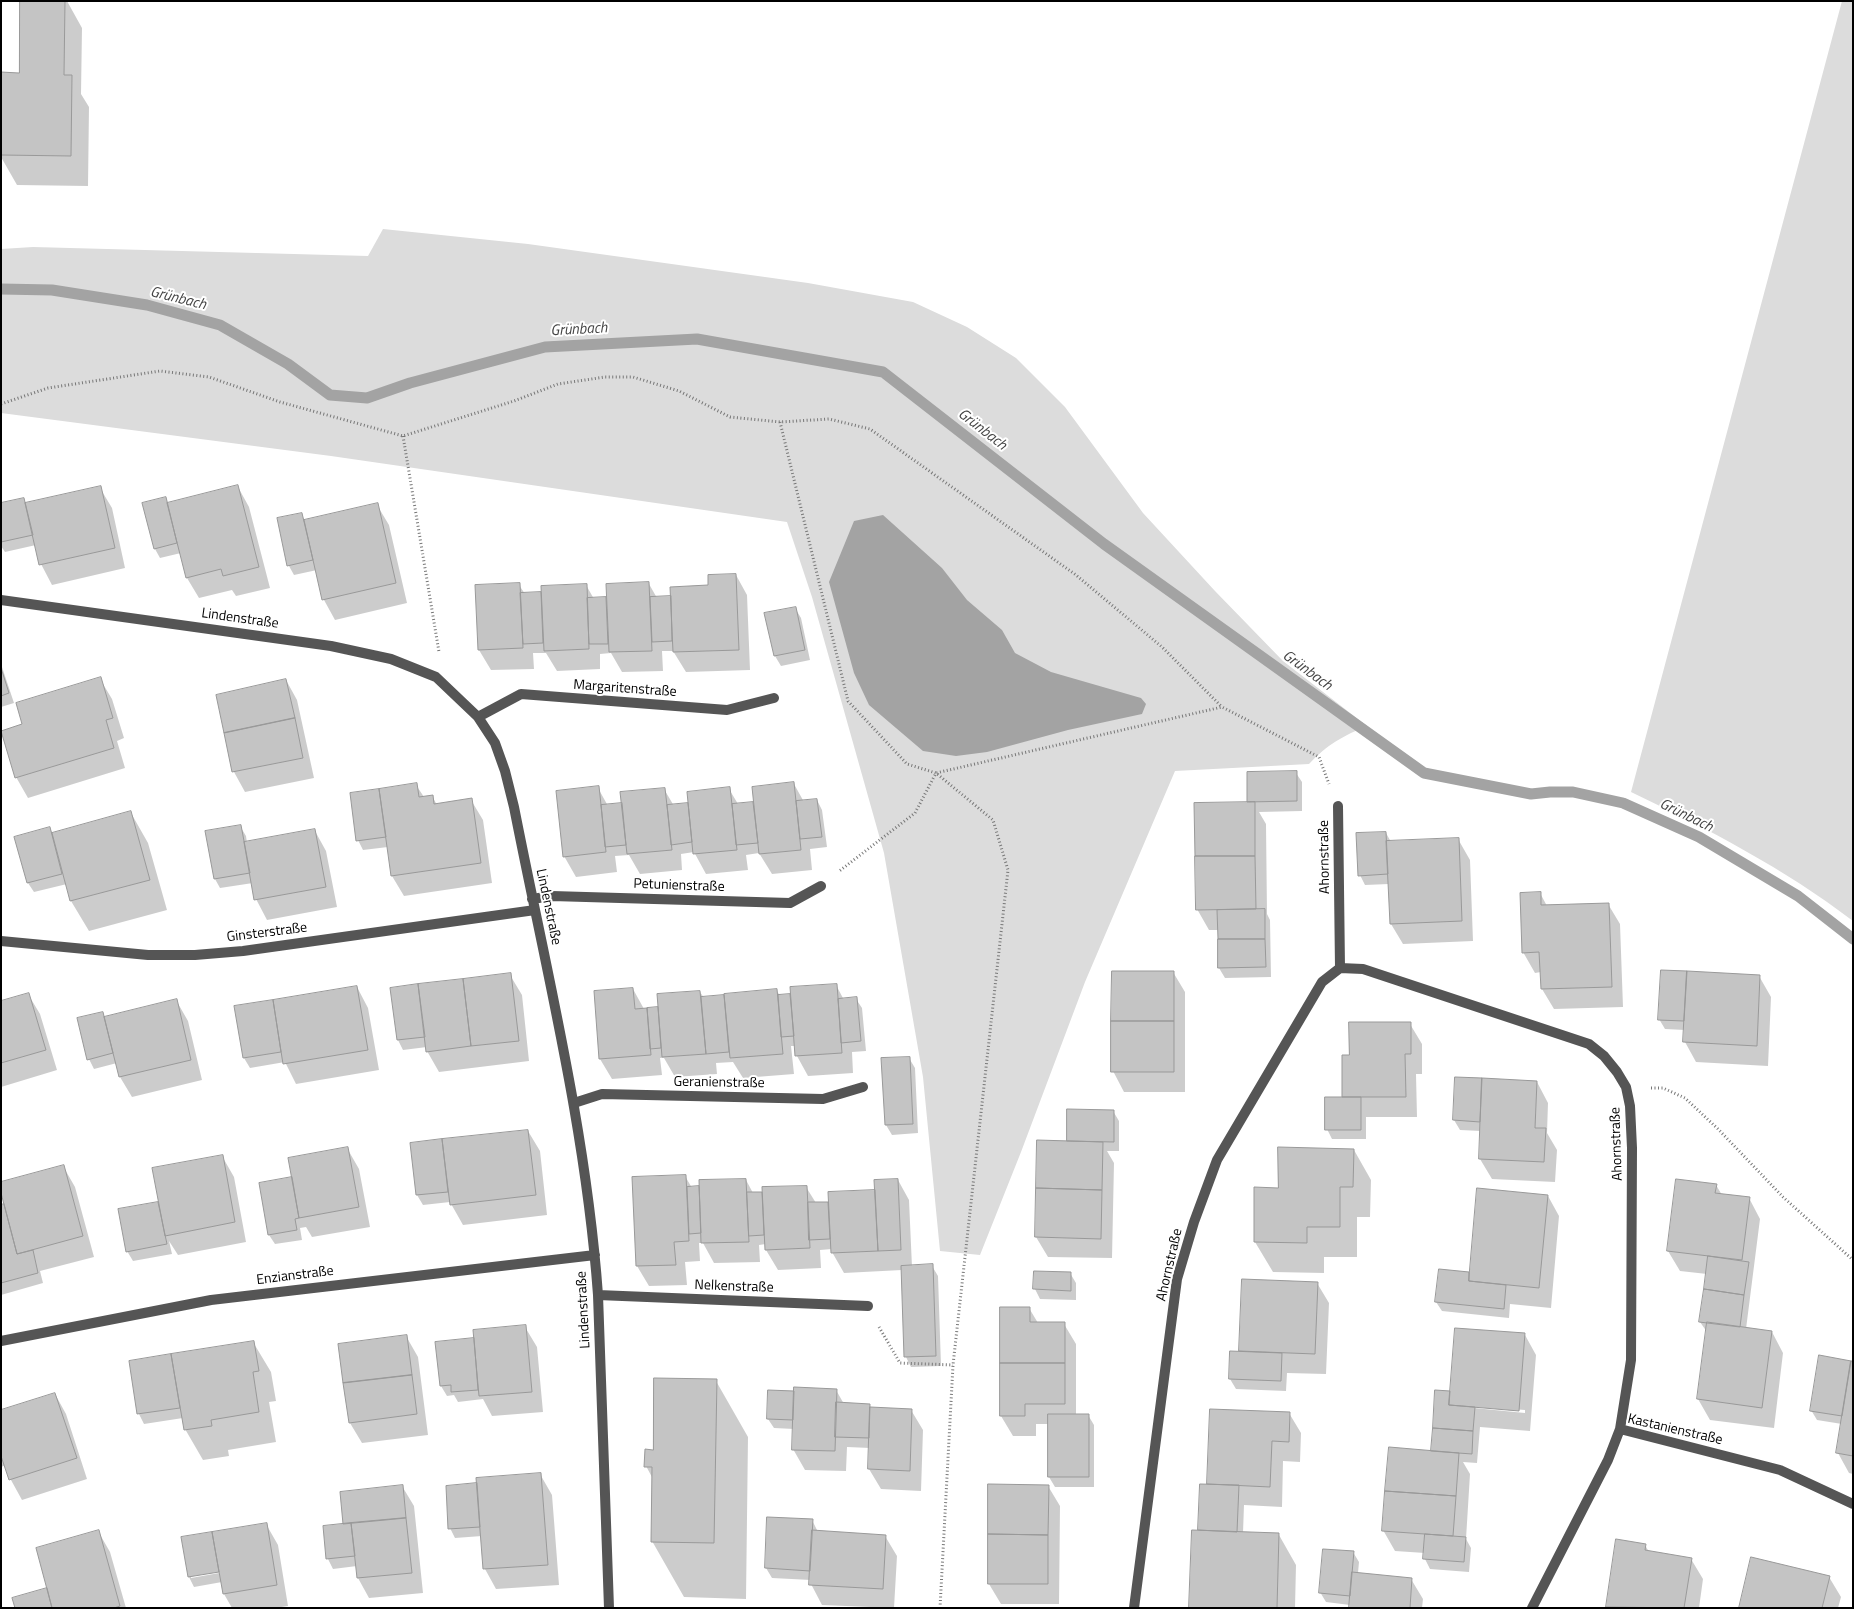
<!DOCTYPE html>
<html>
<head>
<meta charset="utf-8">
<style>
  body { margin:0 }
  #map { position:relative; width:1854px; height:1609px; overflow:hidden; background:#fff; font-family:"Titillium Web",sans-serif }
  canvas { display:block }
  .frame { position:absolute; inset:0; border:2px solid #000; pointer-events:none }
</style>
</head>
<body>
<div id="map">
<canvas width="1854" height="1609"></canvas>
<div class="frame"></div>
</div>
<script>
const g = document.querySelector('canvas').getContext('2d');
g.lineJoin = 'round';
function paint(path, color) { g.fillStyle = color; g.fill(path, 'evenodd'); }
function stroke(path, color, width, dash) { g.strokeStyle = color; g.lineWidth = width; g.lineCap = dash ? 'butt' : 'round'; g.setLineDash(dash || []); g.stroke(path); }
function write(font, color, halo, rows, align = 'center') {
  g.font = font + ' "Titillium Web",sans-serif'; g.lineWidth = 4; g.setLineDash([]); g.textBaseline = 'middle'; g.strokeStyle = halo; g.fillStyle = color; for (const [text, x, y, turn = 0] of rows) {
    g.save(); g.translate(x, y); g.rotate((+turn || 0) * Math.PI / 180); g.textAlign = isNaN(turn) ? turn : align; if (halo) g.strokeText(text, 0, 0); g.fillText(text, 0, 0); g.restore();
  }
}
paint(new Path2D(`
  M1842,1H1853V921C1785,869 1708,829 1631,792Z
  M383,229L528,244L808,283L913,302L967,327L1016,358L1065,407L1143,513L1215,591L1283,661L1367,726C1343,736 1328,744 1309,764L1175,771L1085,982L1021,1152L980,1255L940,1251L923,1077L884,853L812,597L787,522L331,456L1,413V249L33,247L368,256Z`), '#dcdcdc');
paint(new Path2D(`
  M883,515L942,568L967,600L1002,630L1015,653L1051,672L1141,698L1146,704L1142,714L1068,730L987,752L956,756L923,751L869,705L854,673L829,582L854,521Z`), '#a3a3a3');
paint(new Path2D(`
  M21,1H67L82,28L81,94L89,107L88,186L17,185L1,157V74H20Z
  M238,487L249,507L270,588L236,596L232,590L199,598L187,578L181,553L160,558L155,549L165,498L168,504Z
  M100,488L112,508L125,568L52,585L41,564L36,545L5,552L1,546V505L24,500L26,504Z
  M377,505L389,525L407,603L335,620L324,600L317,570L294,575L289,566L301,514L305,521Z
  M736,575L747,595L750,670L686,672L673,651H662L663,671L622,672L611,653L600,654V669L557,671L546,653H533L534,669L491,670L479,650L519,585L525,594L541,593L543,595L586,585L594,599H605L608,602L649,584L657,598H670L709,587Z
  M795,608L801,618L810,660L781,666L775,656L766,614Z
  M1,664L14,703L1,707Z
  M100,679L112,699L124,738L117,741L125,768L28,798L16,777L24,725Z
  M286,680L297,700L314,778L245,792L234,772Z
  M1248,773H1296L1302,782V811L1259,812L1266,824L1267,914L1270,920L1271,977L1225,978L1219,968L1218,930H1209L1197,909L1249,804Z
  M794,784L804,802L817,800L822,810L827,847L810,849L812,870L772,874L759,853L746,855L748,870L706,874L694,852L681,854L682,870L640,874L629,855L615,856L617,872L576,877L564,856L598,788L608,806L623,804L664,789L674,806L687,804L690,809L729,789L738,804L752,803L755,808Z
  M416,785L424,797L432,796L437,805L471,800L483,820L492,883L404,896L392,876L388,847L363,850L358,840Z
  M131,813L148,843L167,910L89,931L71,901L67,884L34,892L28,883L16,838L50,829L53,834Z
  M240,826L246,836L247,843L315,831L326,851L337,907L267,920L256,899L253,883L220,888L215,879Z
  M1386,833L1391,842L1458,839L1470,860L1473,941L1403,944L1391,924L1389,884L1365,885L1360,875Z
  M1540,893L1547,906L1608,904L1620,924L1623,1007L1554,1009L1542,989L1541,972L1535,973L1523,952Z
  M1662,971L1759,976L1771,997L1768,1066L1696,1062L1685,1042V1030L1665,1029L1659,1019Z
  M1173,972L1185,992V1092H1124L1113,1071Z
  M510,975L522,995L529,1061L439,1072L427,1051V1047L403,1050L398,1040Z
  M836,985L844,1000L856,999L862,1008L866,1051L852,1052L853,1073L808,1076L797,1056L796,1046H791L794,1074L743,1078L733,1062L716,1063L717,1074L675,1077L664,1058H660L662,1075L612,1079L600,1059L633,989L644,1009L659,1008L700,992L704,998L777,991L780,996H789L792,1000Z
  M357,987L368,1008L379,1070L296,1084L285,1062L250,1068L244,1058L235,1007Z
  M28,994L40,1014L57,1070L1,1087V1002Z
  M176,1000L188,1021L202,1080L132,1097L120,1077L117,1063L94,1069L89,1059L102,1014L105,1017Z
  M1410,1024L1422,1044V1074H1416L1417,1117H1366V1139H1332L1327,1129L1345,1098L1350,1056Z
  M909,1058L915,1068L918,1133L892,1135L886,1125L882,1060Z
  M1456,1078L1537,1082L1548,1103L1547,1133L1557,1150L1555,1182L1492,1179L1480,1159L1481,1131L1460,1130L1454,1120Z
  M1113,1111L1119,1121V1151H1107L1114,1163L1112,1258L1048,1257L1036,1237L1068,1142Z
  M528,1131L540,1151L547,1215L463,1225L450,1202L423,1205L417,1195L412,1144Z
  M347,1148L359,1169L370,1227L312,1237L306,1227L300,1228L302,1240L275,1244L269,1235L291,1179Z
  M1354,1150L1371,1180L1370,1217H1357V1257H1324V1273L1273,1272L1255,1242L1279,1189Z
  M222,1156L234,1177L246,1242L178,1255L169,1241L172,1254L133,1261L127,1251L158,1203L161,1208Z
  M63,1166L75,1187L94,1257L40,1271L43,1283L1,1295V1206Z
  M685,1176L692,1188L746,1180L753,1193H761L764,1197L806,1187L816,1203H830L877,1191L898,1180L909,1200L912,1267L932,1266L938,1276L941,1366L911,1367L906,1357L902,1270L844,1273L832,1252V1249L820,1250L821,1268L778,1270L766,1250V1244L759,1245L760,1262L714,1263L703,1243H699L700,1261L685,1262L687,1285L649,1286L637,1266Z
  M1716,1185L1722,1195L1749,1198L1760,1219L1746,1329L1772,1332L1783,1353L1774,1428L1710,1420L1698,1399L1707,1332L1700,1322L1707,1274L1680,1271L1668,1251Z
  M1548,1196L1559,1216L1551,1308L1510,1304L1509,1318L1442,1311L1436,1302L1440,1270L1471,1273Z
  M1035,1272L1070,1273L1076,1283V1300L1040,1299L1035,1289Z
  M1317,1283L1329,1303L1326,1374L1287,1373L1286,1391L1236,1389L1230,1379L1241,1353L1240,1351Z
  M1029,1308L1038,1323L1064,1324L1076,1344V1415H1088L1094,1425V1487H1055L1049,1477V1424H1036V1436H1013L1001,1416Z
  M525,1327L537,1347L543,1412L492,1416L483,1399L458,1402L454,1395L447,1396L441,1386L475,1340Z
  M1525,1335L1536,1355L1530,1431L1480,1427L1477,1463L1463,1462L1470,1474L1466,1539L1471,1548L1469,1572L1430,1569L1425,1559V1553L1395,1551L1383,1530L1432,1452L1437,1391L1451,1393ZM1474,1406L1525,1410V1413L1474,1408Z
  M406,1336L418,1357L428,1435L362,1443L350,1423Z
  M253,1342L271,1372L276,1401L269,1402L276,1442L228,1450L229,1456L203,1460L185,1429L183,1418L144,1424L139,1414L130,1362Z
  M1820,1357L1853,1362V1474L1849,1473L1838,1453L1842,1424L1817,1420L1811,1410Z
  M716,1381L748,1437L746,1599L684,1597L652,1541L653,1479L646,1466L654,1451Z
  M836,1390L844,1404L869,1405L871,1408L911,1410L923,1430L921,1491L881,1489L869,1469L870,1448L847,1447L846,1471L805,1470L793,1449L794,1429L774,1428L768,1419Z
  M55,1394L66,1414L87,1479L22,1500L11,1480L6,1465L1,1467V1412Z
  M1289,1413L1301,1433L1300,1462L1283,1461L1282,1507L1244,1505L1243,1533L1279,1535L1296,1565L1295,1608H1191L1200,1531L1201,1485H1210L1209,1484Z
  M540,1474L552,1495L559,1585L496,1589L485,1569L482,1536L455,1538L450,1528L478,1484Z
  M402,1486L414,1506L423,1593L369,1598L358,1578L357,1566L333,1569L328,1559L324,1527L344,1525Z
  M1048,1486L1060,1506L1059,1604H1001L989,1584Z
  M812,1520L818,1532L885,1536L897,1556L894,1608L822,1605L811,1584V1580L772,1578L766,1568Z
  M266,1524L278,1545L288,1606L275,1608H232L224,1594L222,1582L194,1587L189,1577L182,1539ZM225,1570V1572L191,1578V1575Z
  M98,1531L110,1552L126,1608H16L48,1589Z
  M1645,1545L1649,1552L1691,1559L1703,1579L1699,1608H1608L1607,1606Z
  M1353,1552L1359,1562L1358,1573L1411,1579L1423,1599L1422,1608H1350V1605L1326,1602L1320,1592Z
  M1829,1577L1841,1597L1838,1608H1740Z`), '#0003');
stroke(new Path2D(`
  M1,289L52,290L147,305L220,325L288,364L330,395L367,398L410,383L545,347L697,339L883,372L1104,544L1424,773L1531,794L1550,792H1573L1623,803L1699,837L1798,896L1853,939`), '#a3a3a3', 11);
const building = new Path2D(`
  M20,1H65L64,75H72L71,156L1,155V72L19,73Z
  M238,485L259,567L223,576L221,569L186,578L167,503Z
  M101,486L115,548L39,565L25,503Z
  M166,497L177,543L154,549L142,503Z
  M24,498L33,535L1,542V503Z
  M378,503L396,583L322,600L304,520Z
  M302,513L313,560L287,566L277,518Z
  M736,574L739,650L673,652L670,587L708,585V575Z
  M649,582L652,651L609,652L606,584Z
  M520,583L523,648L478,650L475,585Z
  M587,584L589,649L544,651L541,586Z
  M541,592L543,643L523,644L520,593Z
  M671,596L672,641L652,642L650,597Z
  M606,597L608,644H589L587,598Z
  M796,607L805,650L774,656L764,613Z
  M1,668L9,693L1,696Z
  M101,677L113,718L106,720L114,748L15,778L1,731L22,724L16,703Z
  M286,679L295,718L224,733L216,695Z
  M295,718L303,758L232,772L224,733Z
  M1297,771V801L1247,802V772Z
  M794,782L801,850L759,854L752,787Z
  M417,783L419,797L433,795L434,804L472,798L481,863L391,876L379,789Z
  M599,786L606,852L563,857L556,791Z
  M730,787L737,850L693,854L687,792Z
  M665,788L672,850L627,854L620,792Z
  M379,789L386,837L356,841L350,793Z
  M817,799L822,837L800,839L796,801Z
  M753,802L758,843L736,845L732,804Z
  M1255,802V856H1195L1194,803Z
  M622,803L626,845L605,847L601,805Z
  M688,803L692,842L671,845L667,805Z
  M131,811L150,880L70,901L52,833Z
  M241,825L250,873L214,879L205,831Z
  M50,827L62,874L27,883L14,837Z
  M315,829L326,887L254,900L244,842Z
  M1386,832L1388,874L1358,876L1356,833Z
  M1459,838L1462,921L1390,924L1386,841Z
  M1195,856H1255L1256,909L1196,910Z
  M1541,892V905L1609,903L1612,987L1541,989L1539,952L1522,953L1520,893Z
  M1265,909V939H1218L1217,910Z
  M1218,939H1265L1266,967L1218,968Z
  M1661,970L1687,971L1684,1021L1658,1020Z
  M1112,971H1174V1021H1111Z
  M1687,971L1760,975L1757,1046L1683,1042Z
  M511,973L519,1041L471,1046L463,979Z
  M463,979L471,1046L426,1052L418,984Z
  M418,984L425,1037L397,1040L390,988Z
  M837,984L842,1053L795,1056L790,987Z
  M357,986L368,1050L283,1064L273,1000Z
  M633,988L635,1009L647,1008L651,1055L599,1059L594,991Z
  M777,989L783,1054L730,1058L724,994Z
  M700,991L706,1054L662,1057L657,994Z
  M29,993L46,1050L1,1063V1001Z
  M790,994L794,1036L781,1037L778,995Z
  M724,995L729,1052L706,1054L701,997Z
  M857,997L861,1041L841,1043L838,999Z
  M177,999L191,1060L119,1077L104,1017Z
  M273,1000L281,1052L243,1058L234,1006Z
  M658,1007L661,1048L650,1049L647,1008Z
  M103,1012L113,1053L87,1060L77,1018Z
  M1111,1021H1174V1072H1111Z
  M1349,1022H1411V1054H1405L1406,1097H1342V1055H1349Z
  M910,1057L913,1124L885,1125L881,1058Z
  M1455,1077L1482,1078L1480,1122L1453,1120Z
  M1482,1078L1537,1081L1535,1128H1546L1544,1162L1479,1159Z
  M1325,1097H1361V1130H1325Z
  M1067,1109L1114,1110V1142L1067,1141Z
  M528,1130L536,1195L450,1205L442,1139Z
  M442,1139L448,1192L416,1195L410,1143Z
  M1037,1140L1103,1142L1102,1190L1036,1188Z
  M348,1147L359,1207L299,1218L288,1158Z
  M1278,1147L1354,1149L1353,1187H1340V1227H1307V1243L1254,1242V1187L1278,1188Z
  M223,1155L235,1222L165,1236L152,1168Z
  M64,1165L83,1236L17,1254L1,1193V1182Z
  M686,1175L689,1241L674,1242L676,1265L636,1266L632,1177Z
  M292,1177L299,1218L295,1219L297,1230L268,1235L259,1183Z
  M746,1179L749,1242L701,1243L699,1180Z
  M898,1179L901,1250L878,1251L874,1180Z
  M1676,1179L1717,1184L1715,1193L1750,1197L1742,1260L1667,1251Z
  M699,1186L701,1233L689,1234L687,1187Z
  M807,1186L810,1248L765,1250L762,1187Z
  M1036,1188L1102,1190L1101,1239L1035,1237Z
  M1477,1188L1548,1195L1539,1288L1469,1281Z
  M875,1190L878,1251L831,1253L828,1192Z
  M747,1192H762L764,1235L749,1236Z
  M158,1202L167,1244L126,1252L118,1209Z
  M808,1202H828L830,1239L809,1240Z
  M4,1204L17,1254L33,1250L38,1273L1,1283V1205Z
  M1708,1256L1749,1262L1744,1295L1704,1289Z
  M933,1264L936,1356L904,1357L901,1266Z
  M1439,1269L1469,1272V1281L1506,1285L1504,1309L1435,1302Z
  M1034,1271L1071,1272V1291L1033,1289Z
  M1242,1279L1318,1282L1315,1354L1239,1351Z
  M1704,1289L1744,1295L1740,1327L1699,1322Z
  M1000,1307H1030V1322H1065V1363H1000Z
  M1707,1322L1772,1331L1762,1408L1697,1399Z
  M526,1325L532,1392L479,1396L473,1330Z
  M1455,1328L1525,1333L1519,1411L1449,1405Z
  M407,1335L412,1375L343,1383L338,1344Z
  M474,1338L478,1390L451,1392V1385L440,1386L435,1342Z
  M254,1341L259,1371L253,1372L259,1412L211,1420L212,1426L184,1430L171,1354Z
  M1230,1351L1282,1353L1281,1381L1229,1379Z
  M171,1354L180,1408L137,1414L129,1361Z
  M1819,1355L1851,1361L1842,1416L1810,1411Z
  M1851,1361H1853V1456L1836,1453Z
  M1000,1363H1065V1404H1025V1416H1000Z
  M412,1375L417,1414L349,1423L343,1383Z
  M654,1378L717,1379L714,1543L651,1542L652,1467H644L645,1449L653,1450Z
  M794,1387L837,1389L835,1451L792,1450Z
  M768,1390L794,1391L793,1420L767,1419Z
  M1435,1390L1450,1391L1449,1405L1475,1407L1473,1431L1433,1428Z
  M55,1393L77,1458L9,1480L1,1456V1410Z
  M836,1402L870,1404L869,1438L835,1437Z
  M870,1407L912,1409L910,1471L868,1469Z
  M1210,1409L1290,1412L1289,1442L1272,1441L1270,1487L1207,1484Z
  M1048,1414H1089V1477H1048Z
  M1433,1428L1473,1431L1472,1454L1431,1451Z
  M1389,1447L1459,1453L1456,1496L1385,1491Z
  M541,1473L548,1565L483,1569L476,1478Z
  M477,1483L480,1527L448,1529L446,1486Z
  M988,1484L1049,1485L1048,1535L988,1534Z
  M1200,1484L1239,1485L1237,1532L1198,1530Z
  M403,1485L406,1518L343,1524L340,1492Z
  M1385,1491L1456,1496L1453,1536L1382,1531Z
  M767,1517L813,1519L810,1571L765,1568Z
  M406,1518L412,1573L357,1578L351,1523Z
  M267,1523L277,1585L223,1594L212,1532Z
  M351,1523L355,1556L326,1559L323,1526Z
  M99,1530L120,1606L114,1608H52L36,1548Z
  M812,1530L886,1535L883,1589L809,1585Z
  M1192,1530L1279,1533L1277,1608H1189Z
  M212,1532L219,1572L188,1577L181,1537Z
  M988,1534L1048,1535V1584H988Z
  M1425,1534L1466,1537L1464,1562L1423,1559Z
  M1616,1539L1646,1544L1645,1550L1692,1558L1684,1608L1606,1607Z
  M1323,1549L1354,1551L1350,1596L1319,1593Z
  M1751,1557L1830,1576L1822,1608H1739Z
  M1352,1572L1412,1578L1410,1608H1349Z
  M47,1588L52,1608H15L12,1598Z`);
paint(building, '#c4c4c4');
stroke(building, '#999', 1);
stroke(new Path2D(`
  M1,404L48,388L160,371L209,377L280,402L403,436L514,401L558,384L605,377H633L679,391L730,417L780,422L829,419L870,429L1076,575L1162,647L1222,707
  M780,422L848,701L907,764L936,773L915,813L838,872
  M403,436L439,652
  M1651,1088H1663L1685,1098L1718,1129L1783,1197L1853,1260
  M879,1327L900,1363L953,1365
  M940,1608L953,1365L1008,870L993,820L936,773L1222,707L1319,757L1329,784`), '#777', 3, [1, 2.5]);
stroke(new Path2D(`
  M1,600L331,646L391,659L436,677L478,717L495,743L505,771L514,807C546,970 586,1129 598,1295L609,1608
  M478,717L521,694L727,710L774,698
  M532,899L552,896L790,903L821,886
  M1,941L148,955H195L243,951L535,910
  M1340,968L1363,969L1589,1044L1604,1056L1617,1072L1626,1087L1630,1106L1632,1148L1631,1360L1620,1429
  M574,1103L602,1094L823,1099L863,1087
  M598,1295L868,1306
  M1,1341L211,1300L595,1255
  M1134,1608L1177,1279L1194,1222L1217,1160L1322,982L1340,968L1338,806
  M1532,1608L1608,1460L1620,1429L1780,1470L1853,1504`), '#555', 10);
write('14px', '#000', '#fff', [
  ["Lindenstraße",240,619,8],
  ["Margaritenstraße",625,689,4],
  ["Ahornstraße",1325,857,-91],
  ["Petunienstraße",679,886,2],
  ["Lindenstraße",548,907,78],
  ["Ginsterstraße",267,933,-7],
  ["Geranienstraße",719,1083,1],
  ["Ahornstraße",1617,1144,-92],
  ["Ahornstraße",1170,1265,-77],
  ["Enzianstraße",295,1276,-7],
  ["Nelkenstraße",734,1287,2],
  ["Lindenstraße",584,1310,-93],
  ["Kastanienstraße",1675,1430,13]
]);
write('italic 15px', '#444', '#fff', [
  ["Grünbach",178,299,14],
  ["Grünbach",579,330,-3],
  ["Grünbach",982,430,38],
  ["Grünbach",1307,671,36],
  ["Grünbach",1686,816,26]
]);
</script>
</body>
</html>
